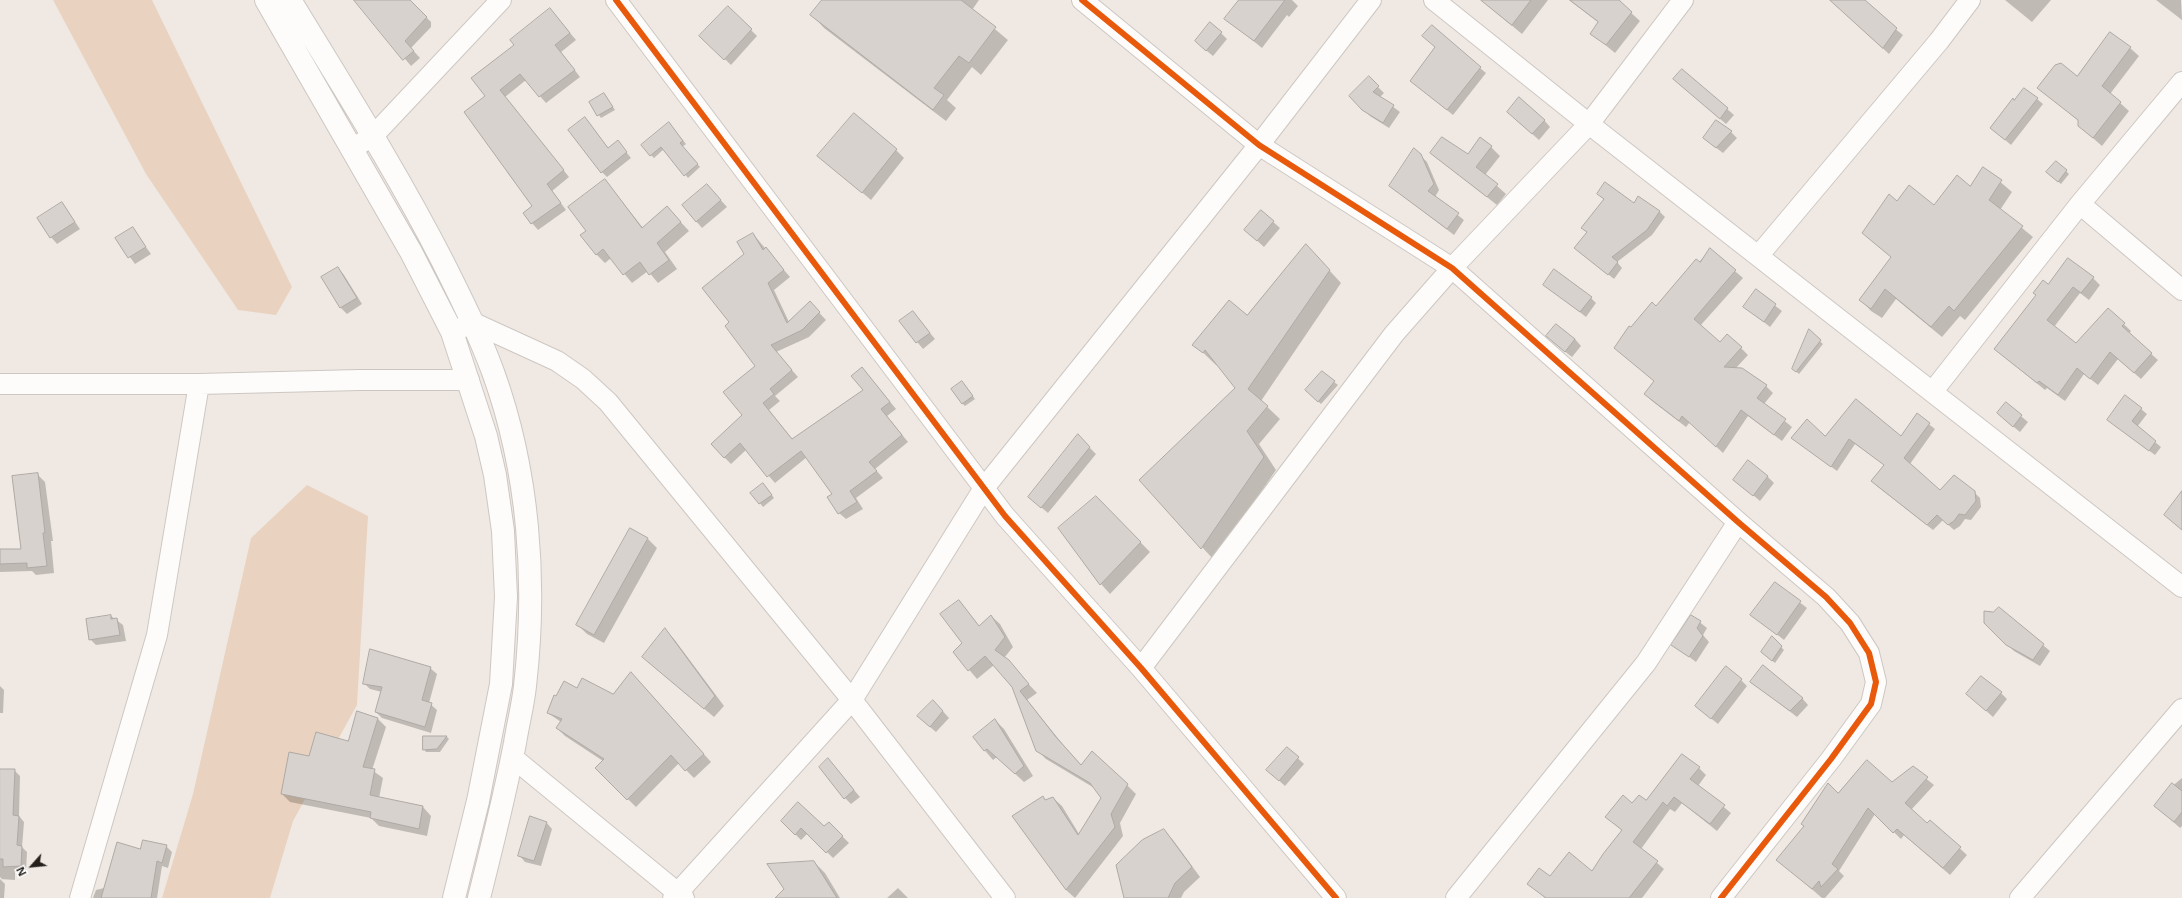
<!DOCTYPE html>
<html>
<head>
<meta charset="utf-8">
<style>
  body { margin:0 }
  #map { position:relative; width:2182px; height:898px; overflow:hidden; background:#f0e9e3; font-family:"Open Sans",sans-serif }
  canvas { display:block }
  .north { position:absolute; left:12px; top:846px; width:40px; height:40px; -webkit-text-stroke:3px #fff; paint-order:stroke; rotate:243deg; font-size:11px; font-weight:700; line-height:16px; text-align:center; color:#241f1b }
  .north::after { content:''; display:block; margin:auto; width:14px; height:18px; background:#241f1b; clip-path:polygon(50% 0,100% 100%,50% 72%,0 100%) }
</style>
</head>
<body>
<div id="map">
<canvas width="2182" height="898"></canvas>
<div class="north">N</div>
</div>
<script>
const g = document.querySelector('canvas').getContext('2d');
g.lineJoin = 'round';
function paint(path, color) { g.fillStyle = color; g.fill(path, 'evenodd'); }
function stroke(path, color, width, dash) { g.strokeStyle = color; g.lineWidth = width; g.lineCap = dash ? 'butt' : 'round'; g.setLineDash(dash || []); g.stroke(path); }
paint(new Path2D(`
  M53,0H152L292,287L276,315L238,310L146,174Z
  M307,485L368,516L357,705L293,821L270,898H162L193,794L251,538Z`), '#e9d3c0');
paint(new Path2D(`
  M356,0L410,1L431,22V27L411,48L420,58L411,66Z
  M823,0H979L972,10L1008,40L981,75L972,67L947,100L956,108L946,121L824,28L812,15Z
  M1240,0H1292L1298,6L1289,17L1287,15L1262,48L1226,19Z
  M1481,0H1548L1522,34Z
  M1569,0H1617L1640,21L1615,53L1592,34L1599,23Z
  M1830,0H1858L1903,35L1889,54Z
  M2005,0H2051L2032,22Z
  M2156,0H2181L2182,20Z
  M728,7L757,36L731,65L701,36Z
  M550,9L576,40L561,52L580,77L546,103L526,80L505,97L569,177L552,191L566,210L538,230L532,223L534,206L507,172L509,171L486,96L515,45Z
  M1221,33L1227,39L1213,56L1202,47Z
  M1436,48L1480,68L1486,73L1453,115L1411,81Z
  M2130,48L2139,56L2110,94L2129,111L2102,146L2079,126V121L2039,88L2078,78Z
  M1682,70L1734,115L1726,124L1674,79Z
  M1369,78L1384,93L1380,97L1400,112L1389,128L1370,116L1350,96Z
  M604,94L615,110L601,118L590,102Z
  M2037,99L2043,104L2011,145L1991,128L2014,101Z
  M1514,118L1544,120L1550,127L1539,140Z
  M669,123L686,144L682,147L700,167L688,178L664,149L654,158L651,155Z
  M590,124L609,149L622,147L631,158L607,177L602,172Z
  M1731,132L1737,138L1723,153L1711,144Z
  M1491,147L1500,156L1485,175L1506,194L1497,205L1431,153L1468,155Z
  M896,150L904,158L871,200L819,156Z
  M1420,155L1427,162L1439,190L1435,197L1464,220L1454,235L1390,186Z
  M1984,168L2012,192L2000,210L2033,237L1965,320L1960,316L1942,337L1896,299L1882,318L1871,311L1861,300L1892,258L1863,233L1897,203L1934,207L1970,187Z
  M2066,171L2069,174L2061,184L2050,175Z
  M605,180L643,228L667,207L689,231L665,252L677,269L658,283L648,271L632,283L611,258L605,263L596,254L587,231Z
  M707,185L727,207L702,228L696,221Z
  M1598,193L1659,211L1665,217L1652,235L1617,262L1622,268L1614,279L1575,248L1588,233L1582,228L1604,200Z
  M62,203L80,229L57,244L51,237Z
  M1261,211L1280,228L1264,247L1252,236Z
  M132,228L151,254L135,264L116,238Z
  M753,234L790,277L774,290L789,322L810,303L826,320L809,337L776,352L798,377L775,396L780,401L769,410L793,440L864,390L868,375L896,409L887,416L908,442L875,469L883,478L856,498L863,509L846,519L839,513L833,494L807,457L775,483L746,450L731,464L712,445L743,415L756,366L731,322L745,254Z
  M1710,250L1743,278L1700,326L1720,343L1741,348L1748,355L1736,368L1766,386L1773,393L1764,404L1792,427L1782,441L1748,416L1723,453L1690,422L1686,427L1652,401L1646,394L1655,382L1616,348L1631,329L1657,308Z
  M1318,258L1341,283L1261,401L1280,419L1259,444L1276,470L1214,560L1140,480L1236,388L1217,363L1216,365L1194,344L1247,317Z
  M338,268L344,275L362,304L347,314L341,308L323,278Z
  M2093,278L2100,285L2089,300L2080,293L2054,327L2076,344L2108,309L2131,331L2129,334L2158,360L2141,379L2118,359L2098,385L2084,374L2065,401L2047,388L2045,390L1995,349L2048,285Z
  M1544,284L1591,298L1596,303L1586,317Z
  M1756,291L1782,311L1770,327L1745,307Z
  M913,312L935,339L923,349L900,321Z
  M1809,331L1823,344L1799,374L1793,369Z
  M1575,339L1581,346L1572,357L1554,343Z
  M1322,373L1338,385L1321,404L1306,390Z
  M962,382L975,399L965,406L962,403Z
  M2006,404L2028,422L2020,432L2005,420Z
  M2141,409L2147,414L2137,427L2161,447L2155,455L2114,425Z
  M1917,415L1935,429L1910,464L1940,492H1974L1980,498L1981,507L1971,520L1965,519L1960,526L1954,530L1943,520L1933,530L1878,487L1872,481L1885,465L1855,444L1837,471L1792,438L1901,437Z
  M1084,442L1096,454L1048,513L1036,503Z
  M37,474L45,482L53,541H51L54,573L36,575L32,571L0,572V550H22Z
  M1767,476L1774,483L1760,501L1735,480Z
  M766,487L774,498L763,507L752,493Z
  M1096,497L1150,552L1110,594L1101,584L1059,528Z
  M648,539L657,548L604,643L587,634L577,624Z
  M1775,583L1807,608L1784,640L1752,615Z
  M959,601L980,627L991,616L1000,624L1013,647L1004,658L1037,693L1027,700L1065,747L1082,766L1127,785L1136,794L1120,823L1123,836L1075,898L1066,890L1014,816L1042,797L1046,801L1053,798L1062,806L1079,834L1102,798L1096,789L1046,759L1037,750L1013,686L994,665L977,679L954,652L963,643Z
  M1999,608L2050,651L2040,666L2014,651L1985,623Z
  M111,616L123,625L126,641L96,645L90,639Z
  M1692,616L1707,628L1703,635L1709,642L1696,662L1673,645Z
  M665,630L674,639L724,706L714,717L653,666Z
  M1772,638L1784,650L1775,663L1765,655Z
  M430,668L437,674L429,703L437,710L431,733L382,718L376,712L382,692L370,689L364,683Z
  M1741,680L1747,686L1718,724L1703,712Z
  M639,681L711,762L694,778L679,763L636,807L596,768L603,761L565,736L557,728L561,722L548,713L577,689L613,696Z
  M1752,682L1802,698L1808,705L1797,717Z
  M0,686L4,690L3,713H0Z
  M2001,693L2007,699L1993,717L1967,694Z
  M939,707L949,718L936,732L924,722Z
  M378,719L386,727L372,770L383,778L379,798L423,807L431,816L427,836L379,826L371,818L290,802L282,794L310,757L348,742Z
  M995,720L1004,729L1033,776L1024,782L997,757L993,760L974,738Z
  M424,737H447L449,739L440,752H426L424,749Z
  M1287,748L1304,764L1285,786L1274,776Z
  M828,759L860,797L851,804L845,798Z
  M1699,768L1706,775L1698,786L1731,813L1717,831L1682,803L1675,812L1670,809L1641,849L1664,869L1642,898H1545L1529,884L1550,877L1592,873L1623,831L1614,824L1633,804L1646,802Z
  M1913,768L1934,785L1911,810L1927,824L1930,821L1967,855L1950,875L1904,835L1901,839L1875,814L1839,871L1844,876L1825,898H1822L1778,860L1838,794L1892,784Z
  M0,770H14L20,776L19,816L24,822L22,847L27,852L26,871L15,872V880L0,879H2L0,877Z
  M2182,778V826L2180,828L2162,812L2170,788Z
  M782,821L825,828L829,823L849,843L833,858L808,833L801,840Z
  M546,822L552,829L541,866L525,862L519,855Z
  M1163,830L1173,840L1200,877L1184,892L1181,898H1125Z
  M166,846L172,852L168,868L162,866L157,898H93L96,890L104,888L141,850Z
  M814,862L825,873L840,898H792Z
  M0,879L5,884L4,898H0Z
  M898,888L908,898H887Z`), '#0003');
const building = new Path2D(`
  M354,0H410L427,17L405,41L414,51L403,60Z
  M822,0H961L996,27L969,63L959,56L934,88L944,95L933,110L810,15Z
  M1239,0H1285L1254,41L1224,19Z
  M1481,0H1531L1512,25Z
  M1570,0H1619L1632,12L1606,45L1590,34L1598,22Z
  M1830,0H1865L1897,28L1883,48Z
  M728,6L752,29L724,60L699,36Z
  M550,8L570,33L555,45L575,70L539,97L520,74L500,90L564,170L547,184L561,203L531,224L523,213L532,206L464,112L485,96L471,78L514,45L510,40Z
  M1210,22L1222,32L1206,51L1195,41Z
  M1432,25L1481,67L1447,110L1410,81L1435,47L1422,36Z
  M2110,32L2131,47L2102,86L2121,102L2093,138L2078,126V120L2037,88L2055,65L2061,63L2077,76Z
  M1682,69L1728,108L1720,119L1673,79Z
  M1369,76L1379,86L1373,92L1394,105L1383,123L1362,110L1349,96Z
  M2024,88L2038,98L2005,140L1990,128L2013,98L2014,100Z
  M604,93L613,107L597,116L589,102Z
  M1519,97L1545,120L1532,134L1507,112Z
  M854,113L897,149L862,193L817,156Z
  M585,117L608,148L618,140L627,152L601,173L568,130Z
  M1716,120L1732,131L1716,148L1703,138Z
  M669,122L683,141L680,143L698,164L684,176L661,147L650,156L641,145Z
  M1442,137L1468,154L1480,137L1492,146L1476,167L1498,184L1487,197L1430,153Z
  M1414,148L1421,154L1434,184L1428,191L1459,213L1447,229L1389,186Z
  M2056,161L2067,170L2058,182L2046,172Z
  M1983,167L2002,180L1989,200L2023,226L1954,311L1949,306L1931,327L1885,289L1871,309L1859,300L1891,257L1862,233L1889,194L1897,201L1909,185L1934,205L1957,175L1970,186Z
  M605,179L642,228L667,206L681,222L657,243L669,260L649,275L640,262L623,275L603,249L596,255L580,235L586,231L568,207Z
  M1605,182L1634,203L1638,196L1660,211L1647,230L1612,257L1618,262L1608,275L1574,248L1587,232L1581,228L1604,199L1597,194Z
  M707,184L721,200L696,222L682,205Z
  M62,202L75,222L50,238L37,218Z
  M1261,210L1274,221L1257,241L1244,230Z
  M133,227L146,247L128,258L115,238Z
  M753,233L763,250L766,247L784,270L768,283L787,323L810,301L820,312L802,330L771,345L792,370L770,389L774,394L763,403L792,439L863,390L851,376L862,367L890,402L881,409L902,435L869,462L877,471L850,491L857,502L838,514L827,497L832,494L801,451L767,477L740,443L724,458L711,444L742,415L723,392L755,366L725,326L729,322L702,288L744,254L737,242Z
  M1306,244L1330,270L1248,389L1268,406L1247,431L1264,457L1201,549L1139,480L1235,388L1205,350L1203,353L1192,345L1229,300L1247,315Z
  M1710,248L1736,270L1694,319L1720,342L1727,334L1742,347L1724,367L1742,368L1767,385L1757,398L1786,419L1774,435L1741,410L1716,447L1682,416L1679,421L1644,394L1654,381L1614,348L1629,326L1631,327L1652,302L1656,306L1696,259L1700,262Z
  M2068,258L2094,277L2081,293L2073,287L2047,320L2076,343L2108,308L2125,323L2122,326L2152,353L2134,373L2110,352L2090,379L2077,368L2058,395L2039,381L2037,383L1994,349L2036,295L2033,293L2043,280L2048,284Z
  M338,267L357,298L340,308L321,277Z
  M1554,269L1592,297L1580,312L1543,285Z
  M1756,289L1776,304L1764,322L1743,307Z
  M913,311L930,333L916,343L899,321Z
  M1556,324L1575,339L1565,352L1546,336Z
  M1809,329L1821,340L1796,372L1792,369Z
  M1322,371L1335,381L1318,402L1305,390Z
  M962,381L973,396L962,404L951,389Z
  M2125,395L2142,408L2132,421L2156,441L2149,451L2107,420Z
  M1856,399L1901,436L1917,413L1930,423L1904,458L1940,490L1954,475L1975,491L1976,501L1965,515L1959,514L1954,521L1948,525L1937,515L1927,525L1871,481L1884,465L1849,439L1831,467L1791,438L1807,419L1825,436Z
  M2006,402L2022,415L2013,427L1997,413Z
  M1078,434L1090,447L1041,508L1028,497Z
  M1748,460L1768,476L1753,496L1733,480Z
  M38,473L45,533H43L47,566L27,568V563L0,564V549H21L12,476Z
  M763,483L772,495L759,504L750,493Z
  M2182,491V530L2164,515Z
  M1096,496L1141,542L1100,585L1058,528Z
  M630,528L648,538L594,635L576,625Z
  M1775,582L1801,601L1777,635L1750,615Z
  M959,600L979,626L991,615L1005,637L995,650L1009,660L1029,684L1020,691L1056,737L1081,765L1092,751L1128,784L1111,814L1115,827L1066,890L1012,816L1043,796L1045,800L1053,797L1078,835L1101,798L1090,783L1036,751L1012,687L985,656L968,671L953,652L962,643L940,614Z
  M1999,607L2044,644L2033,660L2006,645L1984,623V611L1993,612Z
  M111,615V619L117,618L120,635L89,640L86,619Z
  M1691,615L1701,621L1697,628L1703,636L1689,657L1671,645Z
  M665,628L715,696L704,709L642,657Z
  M1772,636L1782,646L1772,661L1761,652Z
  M370,649L431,667L422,700L432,703L425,727L375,712L382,687L363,684Z
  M1763,665L1803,698L1790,711L1750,682Z
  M1726,666L1742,679L1711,719L1695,706Z
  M631,672L704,754L685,771L671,755L627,800L595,768L604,759L556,728L562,719L547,713L554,695L556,696L564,681L577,688L582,678L613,694Z
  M1981,676L2002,692L1986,711L1966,694Z
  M933,700L943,711L930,727L917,716Z
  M357,711L378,718L363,767L375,769L370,795L423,806L419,829L370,818L371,812L281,794L289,752L309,756L316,732L348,741Z
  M995,719L1024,766L1015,774L987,749L984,751L973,737Z
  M423,736H447L437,749L423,750Z
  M1287,747L1299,757L1279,781L1266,770Z
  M1682,754L1700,767L1690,779L1725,805L1710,824L1674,797L1667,806L1663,802L1633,842L1658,861L1629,898H1546L1527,884L1539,868L1550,876L1569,852L1592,871L1603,854L1622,830L1605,817L1623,795L1632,803L1639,795L1646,800Z
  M828,758L854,790L844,799L819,767Z
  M1867,760L1892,782L1913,766L1928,777L1905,803L1927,823L1930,820L1961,847L1943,868L1897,829L1893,833L1868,808L1832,864L1838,869L1821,887L1819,881L1812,889L1776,860L1804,826L1801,824L1828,783L1838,793Z
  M0,769H15L13,815L19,816L17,845L22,846L21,866L3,867V859H0Z
  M2172,783L2182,791V812L2174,822L2154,806Z
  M798,802L824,826L829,822L843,836L826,853L801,828L795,835L781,821Z
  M530,816L547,822L534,861L518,856Z
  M1164,829L1192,867L1175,883L1168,898H1124L1116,865L1142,840Z
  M143,840L167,845L162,863L157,861L151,898H101L117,842L140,849Z
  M814,861L837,898H775L784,889L767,864Z`);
paint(building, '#d8d2ce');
stroke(building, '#aea9a4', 1);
const minor = new Path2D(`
  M616,0L1005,516L1141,668L1336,898
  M1082,0L1259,145L1452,268L1738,522L1826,597L1850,623L1869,653L1876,682L1871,704L1831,759L1721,898
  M1434,0L1589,124L2182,587
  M353,148L373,136L501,0
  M2080,204L2182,290
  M1759,255L1939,41L1970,0
  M463,327L474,323L557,361L583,379L608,402L852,700L1005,898
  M0,384H199L359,380H469
  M1933,391L2080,204L2182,82
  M1141,668L1394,334L1452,268L1589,124L1683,0
  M512,757L684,898
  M80,898L157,635L199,384
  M673,898L852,700L984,488L1259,145L1371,0
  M1456,898L1646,663L1738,522
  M2020,898L2182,709`);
const tertiary = new Path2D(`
  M266,0L411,252L452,332L486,436L495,475L503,531L506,597L501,684L478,801L454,898
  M290,0C343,87 397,172 443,262C461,298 479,334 493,372C529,471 537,582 525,686C523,705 518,724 515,743C505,795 492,846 479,898`);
stroke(minor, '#cdc7c2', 22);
stroke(tertiary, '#cdc7c2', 24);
stroke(minor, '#fdfcfb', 20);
stroke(tertiary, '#fdfcfb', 22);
stroke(new Path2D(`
  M616,0L1005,516L1141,668L1336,898
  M1082,0L1259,145L1452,268L1738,522L1826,597L1850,623L1869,653L1876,682L1871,704L1831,759L1721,898`), '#e8590c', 6);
</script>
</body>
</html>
